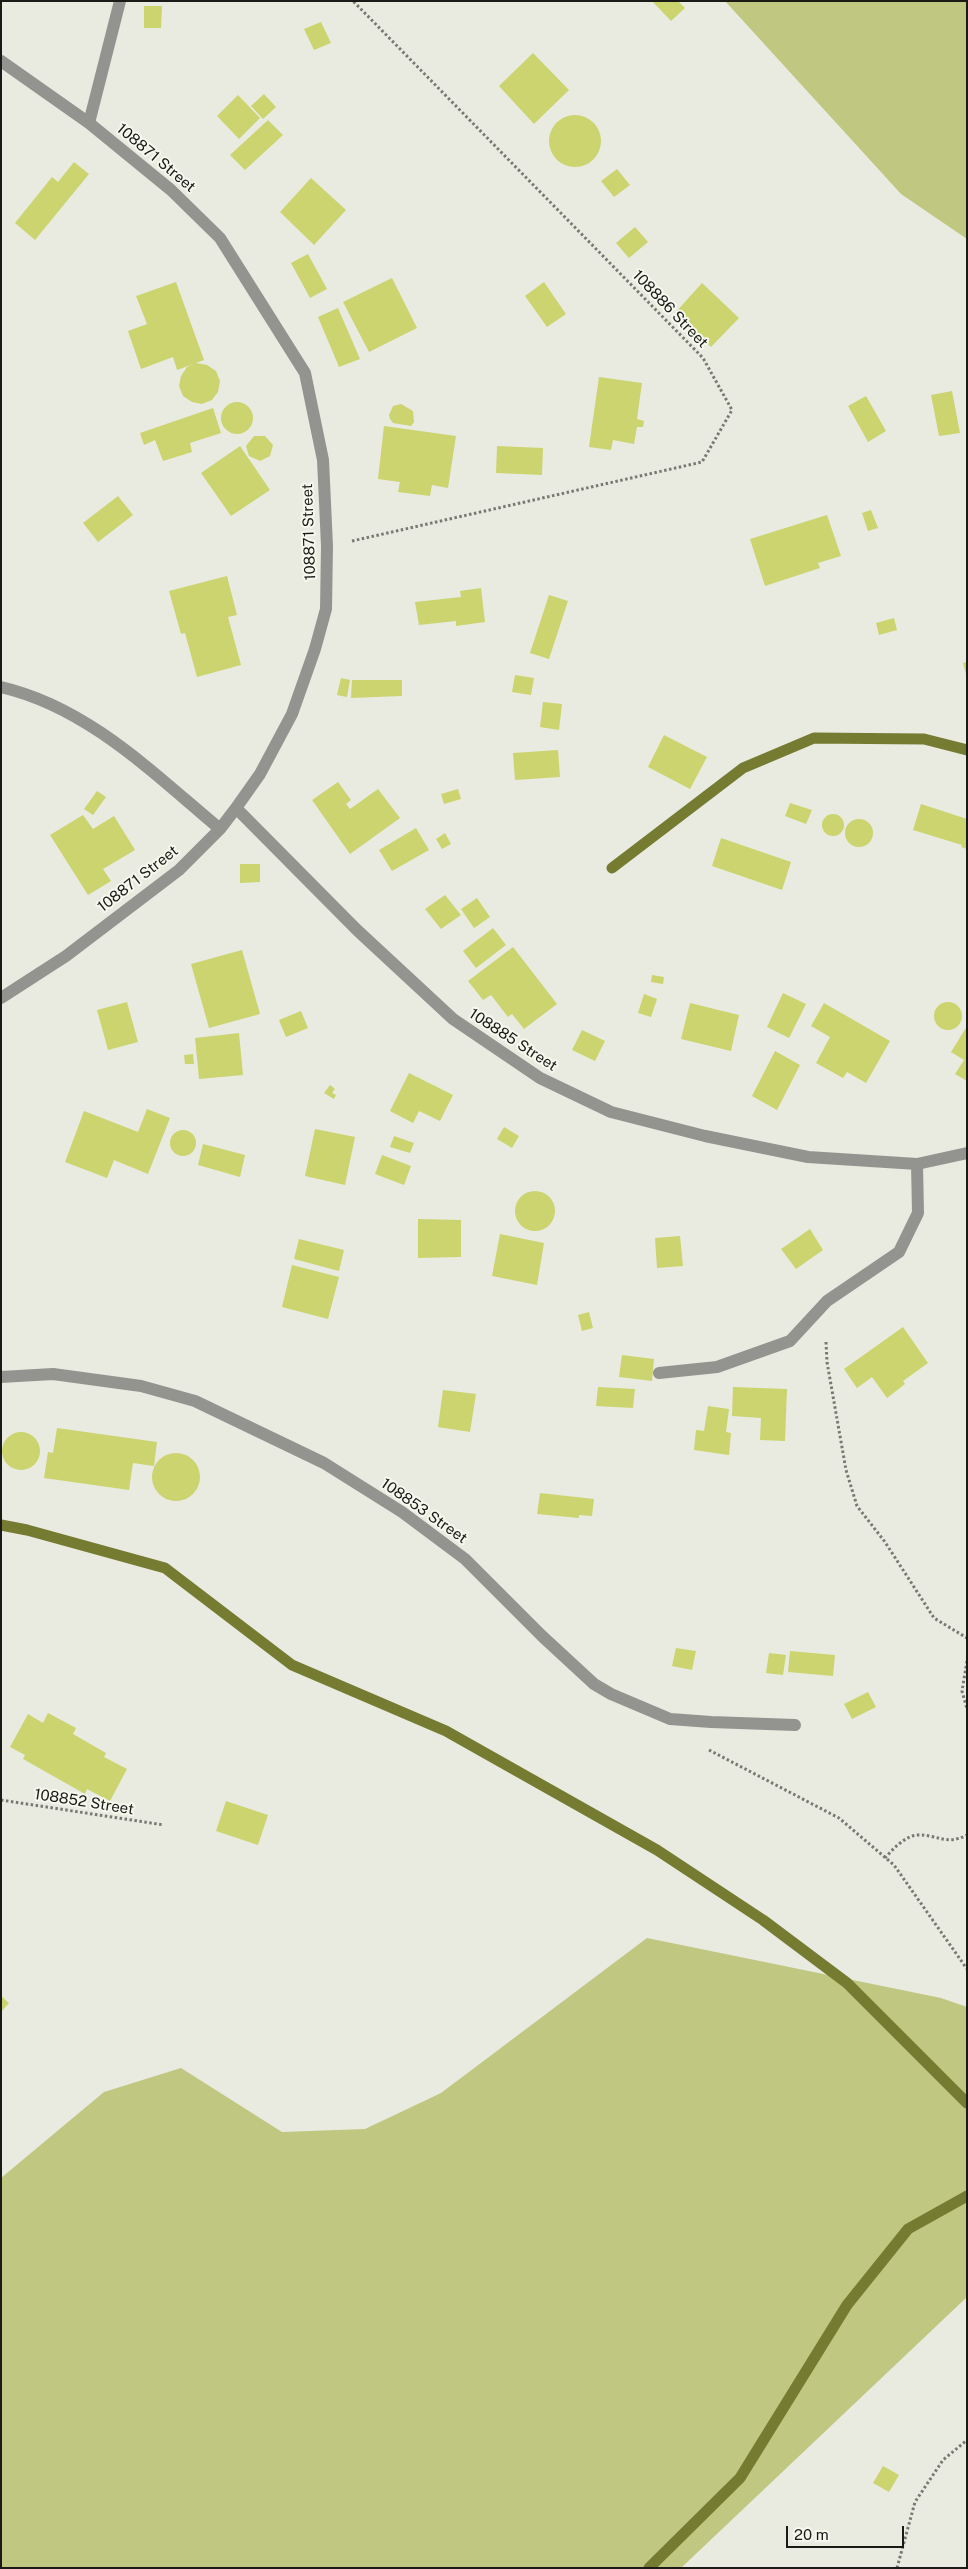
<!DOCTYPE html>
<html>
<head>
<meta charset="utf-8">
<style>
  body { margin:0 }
  #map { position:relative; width:968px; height:2569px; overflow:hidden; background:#e9ebe0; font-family:"Public Sans",sans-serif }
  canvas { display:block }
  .frame { position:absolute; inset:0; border:2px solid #1a1a17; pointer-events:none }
  .scale { position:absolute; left:786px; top:2526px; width:118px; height:22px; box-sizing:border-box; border:2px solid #1a1a17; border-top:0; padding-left:6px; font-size:15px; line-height:18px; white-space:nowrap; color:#1a1a17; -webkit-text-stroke:4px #f6f8ee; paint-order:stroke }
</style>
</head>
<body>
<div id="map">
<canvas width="968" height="2569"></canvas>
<div class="frame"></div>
<div class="scale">20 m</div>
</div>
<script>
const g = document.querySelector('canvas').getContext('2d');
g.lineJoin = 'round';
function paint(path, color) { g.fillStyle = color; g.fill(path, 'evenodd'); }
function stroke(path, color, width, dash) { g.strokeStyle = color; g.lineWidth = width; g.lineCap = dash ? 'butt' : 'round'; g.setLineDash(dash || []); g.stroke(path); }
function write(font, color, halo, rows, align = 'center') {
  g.font = font + ' "Public Sans",sans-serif'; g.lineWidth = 4; g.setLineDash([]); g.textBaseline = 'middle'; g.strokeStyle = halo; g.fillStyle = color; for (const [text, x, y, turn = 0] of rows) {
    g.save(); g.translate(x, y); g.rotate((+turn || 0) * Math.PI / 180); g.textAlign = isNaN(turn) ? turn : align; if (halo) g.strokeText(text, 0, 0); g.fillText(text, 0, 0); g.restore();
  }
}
paint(new Path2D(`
  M725,1H967V239L901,194Z
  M647,1938L941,1998L967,2007V2297L681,2568H1V2178L104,2092L181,2068L282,2132L365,2129L441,2093Z`), '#c0c781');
stroke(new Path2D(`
  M612,868L743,768L814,738L924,739L967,750
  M1,1525L27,1530L165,1568L292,1665L446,1731L657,1850L763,1920L847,1983L967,2103
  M649,2568L740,2478L847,2305L908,2229L967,2196`), '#767b32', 11);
paint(new Path2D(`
  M652,1H678L685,8L671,21Z
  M144,6H162L161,28H144Z
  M321,22L331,43L314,50L304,29Z
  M533,53L569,90L534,124L499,86Z
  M264,94L276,107L263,119L251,106Z
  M238,95L260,118L239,139L217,116Z
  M549 141a26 26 0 1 1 52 0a26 26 0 1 1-52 0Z
  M268,120L283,135L245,170L230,155Z
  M74,162L89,174L35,240L15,223L52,177L58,182Z
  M617,169L630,185L614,197L601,181Z
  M311,178L346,210L314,245L280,212Z
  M635,227L648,242L629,258L616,243Z
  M308,254L327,289L310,298L291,263Z
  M392,278L417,328L369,352L343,302Z
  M176,282L204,360L196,363L207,365L216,371L220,381L218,392L212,400L202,404L192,402L183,396L179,386L181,376L187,367L194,364L177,370L173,357L141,369L128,331L147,324L136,296Z
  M544,282L566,314L547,327L525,296Z
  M702,283L739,318L711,347L675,313Z
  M338,308L360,359L339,367L318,317Z
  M599,377L642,383L637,419L644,421L643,427H637L634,444L613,440L611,450L589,447Z
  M952,391L960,433L939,436L931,395Z
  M866,396L886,431L868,442L848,406Z
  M221 418a16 16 0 1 1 32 0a16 16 0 1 1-32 0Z
  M401,404L413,411L414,422L411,426L393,423L390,419L389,415L393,406Z
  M213,408L221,433L190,443L192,452L163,461L155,440L144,445L140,433Z
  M384,426L456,436L448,488L432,485L430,496L398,492L400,482L378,479Z
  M254,436H265L273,445L270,456L260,461L249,456L246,446Z
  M240,446L270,490L231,516L201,473Z
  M497,446L543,448L542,475L496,473Z
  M118,496L133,515L98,542L83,523Z
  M871,510L878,528L868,531L862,513Z
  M827,515L841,556L818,563L820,568L765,586L750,539Z
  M227,576L237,615L228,617L241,665L197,677L185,633L181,634L169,591Z
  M481,588L485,622L456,626V621L419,625L415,602L461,597L460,591Z
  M549,595L568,601L549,659L530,653Z
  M894,618L897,630L879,635L876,623Z
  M967,662V674H966L963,663Z
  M515,675L534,678L531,695L512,692Z
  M341,678L350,680L347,697L337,695Z
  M352,680H402V696L351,698Z
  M543,702L562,704L559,730L540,727Z
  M664,735L707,757L690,789L648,767Z
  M558,750L560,777L515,780L513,753Z
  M338,782L351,800L346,804L350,809L378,789L400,818L350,854L312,800Z
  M458,789L461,799L444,804L441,794Z
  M97,791L106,797L93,815L84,809Z
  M790,803L812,810L806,824L785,816Z
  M921,804L967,819V849L961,847L962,845L913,830Z
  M822 825a11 11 0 1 1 22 0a11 11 0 1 1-22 0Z
  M83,815L93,829L114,816L135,850L103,869L111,881L88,895L50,835Z
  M845 833a14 14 0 1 1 28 0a14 14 0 1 1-28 0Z
  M416,828L429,850L392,871L379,850Z
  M445,833L451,844L442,849L436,839Z
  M721,838L791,862L782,890L712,866Z
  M240,864H260V882L240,883Z
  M445,895L461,915L441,929L425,909Z
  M477,898L490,917L474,928L461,909Z
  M493,928L506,945L476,968L463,951Z
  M513,947L557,1004L524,1029L512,1014L508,1017L491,995L483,1000L468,981Z
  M242,950L260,1014L209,1028L191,964Z
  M652,975L664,977L663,984L651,982Z
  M783,993L806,1004L789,1038L767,1027Z
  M644,994L657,999L651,1017L638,1013Z
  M934 1016a14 14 0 1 1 28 0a14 14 0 1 1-28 0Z
  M127,1002L138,1042L108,1050L97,1010Z
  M690,1003L739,1015L731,1051L681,1039Z
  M824,1003L890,1041L866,1083L847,1072L843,1078L816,1063L830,1037L811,1026Z
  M301,1011L308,1028L286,1037L279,1020Z
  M967,1026V1081L955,1074L964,1060L951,1052Z
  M582,1030L605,1041L595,1061L572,1050Z
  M239,1033L243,1075L199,1079L195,1038Z
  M775,1051L800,1065L777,1110L752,1096Z
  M193,1054L194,1064H185L184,1055Z
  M409,1073L453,1095L440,1121L419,1111L413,1123L390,1111Z
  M330,1085L335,1089L332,1093L336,1095L334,1099L324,1093Z
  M147,1109L170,1118L148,1174L114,1160L107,1178L65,1162L84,1111L138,1132Z
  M504,1127L519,1136L512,1148L497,1139Z
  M315,1129L355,1137L345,1185L305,1176Z
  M170 1143a13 13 0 1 1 26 0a13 13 0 1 1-26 0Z
  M394,1136L414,1143L410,1153L390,1147Z
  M203,1144L245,1155L240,1177L198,1165Z
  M382,1155L411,1166L404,1185L375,1174Z
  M515 1211a20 20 0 1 1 40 0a20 20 0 1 1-40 0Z
  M418,1219L461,1220V1257L418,1258Z
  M810,1229L823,1250L796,1269L781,1249Z
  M500,1234L544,1243L537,1285L492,1276Z
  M680,1236L683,1266L657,1268L655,1238Z
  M299,1239L344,1250L339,1271L294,1259Z
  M292,1265L339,1277L328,1319L282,1307Z
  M589,1312L593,1328L582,1331L578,1315Z
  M903,1327L928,1363L903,1381L905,1384L887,1398L872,1377L857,1388L844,1369Z
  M622,1355L654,1359L652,1381L619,1377Z
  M598,1387L635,1389L633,1408L596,1406Z
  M733,1387L787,1389L785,1441L760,1440L761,1418L732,1416Z
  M443,1390L476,1394L470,1432L438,1427Z
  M708,1406L729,1409L726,1432L731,1433L729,1455L694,1450L696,1430L704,1431Z
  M57,1428L157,1442L154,1466L133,1463L129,1490L44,1478L48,1452L53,1453Z
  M2 1451a19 19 0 1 1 38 0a19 19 0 1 1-38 0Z
  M152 1477a24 24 0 1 1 48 0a24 24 0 1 1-48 0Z
  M540,1493L594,1499L592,1516L579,1515V1518L537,1514Z
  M676,1648L696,1651L692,1670L672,1666Z
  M790,1651L835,1655L833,1676L788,1672Z
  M769,1653L786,1655L783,1675L766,1673Z
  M868,1692L876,1707L852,1719L844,1704Z
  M48,1713L76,1728L73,1734L106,1753L104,1757L127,1769L110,1801L87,1789L85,1794L23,1759L25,1755L10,1747L28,1714L43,1723Z
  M226,1801L268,1815L258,1845L216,1831Z
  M1,1996L9,2003L1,2012Z
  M883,2466L899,2475L889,2492L873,2483Z`), '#cbd46e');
stroke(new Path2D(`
  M352,541L702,462L732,410L703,358L353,1
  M826,1342L827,1362L846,1470L857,1506L885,1542L934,1618L967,1638
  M967,1661L962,1691L967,1709
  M709,1750L839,1818L894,1865L967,1969
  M1,1800L164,1825
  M885,1858C893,1849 905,1836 917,1835C937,1834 946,1846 967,1835
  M897,2568L915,2502L943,2460L967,2440`), '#787973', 3, [2.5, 2.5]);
stroke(new Path2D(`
  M1,61L89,123L171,190L220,238L305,373L323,460L327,546L326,609L315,649L292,714L260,774L236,808L220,829L179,870L66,956L1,998
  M89,123L120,1
  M1,687C88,707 154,774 220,829
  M236,808L357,930L453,1019L540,1078L611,1112L705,1136L808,1157L917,1164L967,1153
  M659,1373L717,1367L790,1341L827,1301L899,1252L918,1213L917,1164
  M1,1377L53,1374L141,1386L195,1401L324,1463L402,1512L465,1559L542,1636L594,1684L611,1694L670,1719L711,1722L795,1725`), '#93948f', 12);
write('15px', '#1a1a17', '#f6f8ee', [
  ["108871 Street",156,158,40],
  ["108886 Street",670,309,46],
  ["108871 Street",309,532,-92],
  ["108871 Street",138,879,-38],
  ["108885 Street",513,1040,33],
  ["108853 Street",424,1511,35],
  ["108852 Street",84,1802,9]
]);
</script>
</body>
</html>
